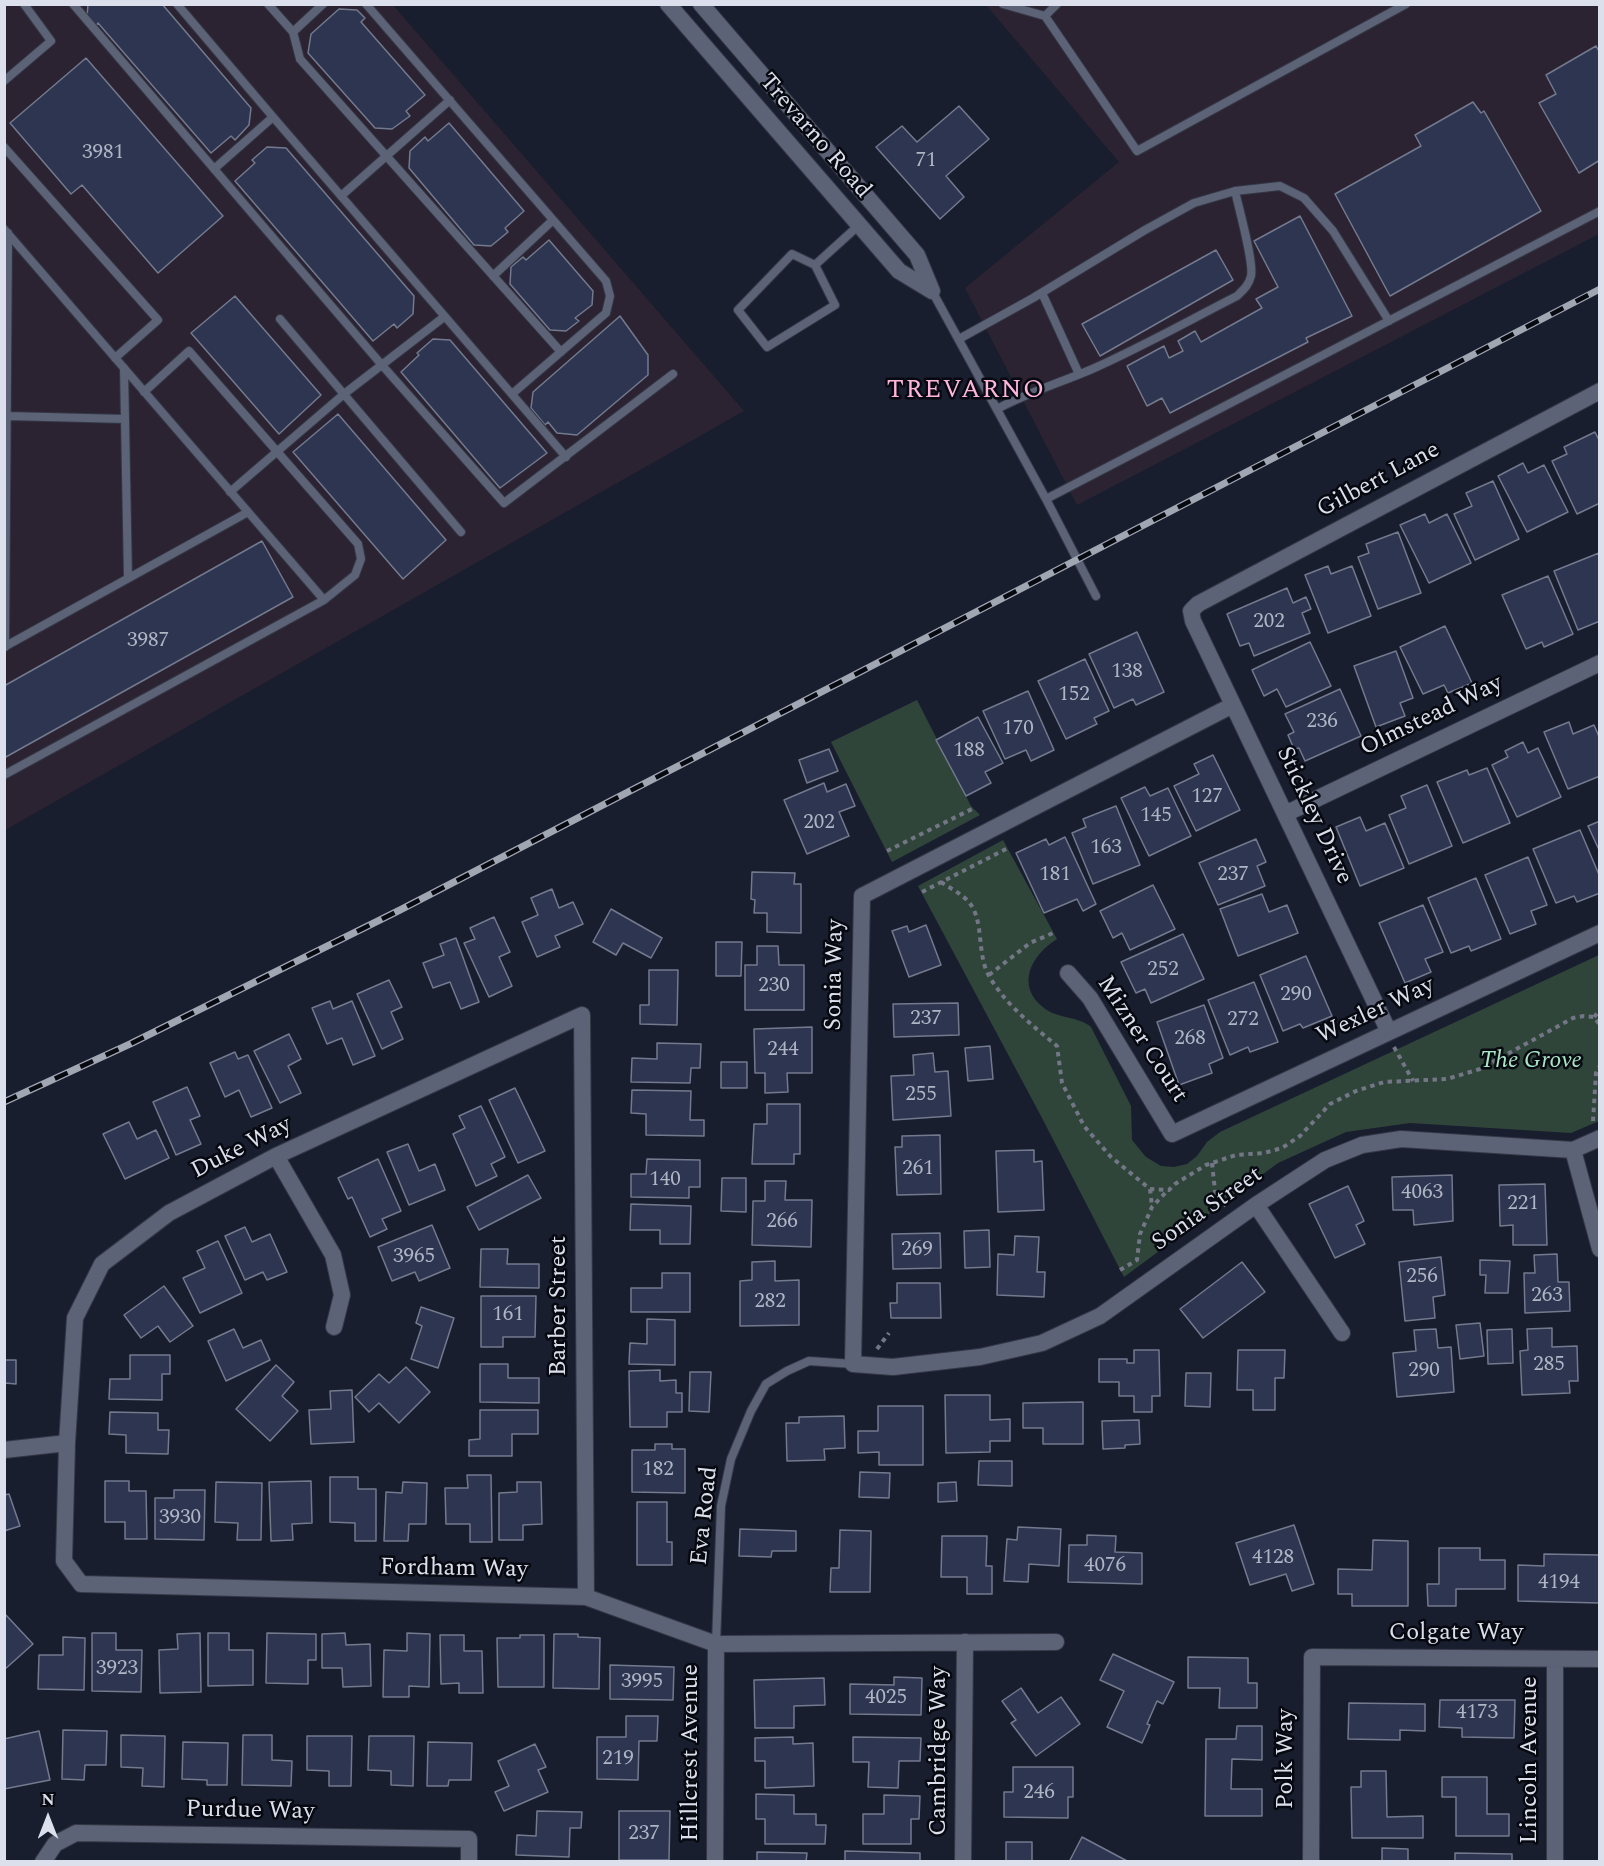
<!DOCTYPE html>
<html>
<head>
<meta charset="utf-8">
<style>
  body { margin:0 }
  #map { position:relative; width:1604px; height:1866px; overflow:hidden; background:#191e2f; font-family:Spectral,serif }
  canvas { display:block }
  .frame { position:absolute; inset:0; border:6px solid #dce0ec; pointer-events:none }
  .north { position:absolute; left:18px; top:1788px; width:60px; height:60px; -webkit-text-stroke:4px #070910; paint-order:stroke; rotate:0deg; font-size:16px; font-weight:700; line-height:24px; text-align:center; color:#dce0ec }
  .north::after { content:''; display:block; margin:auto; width:21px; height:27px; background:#dce0ec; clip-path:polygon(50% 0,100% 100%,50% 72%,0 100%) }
</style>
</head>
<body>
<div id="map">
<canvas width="1604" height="1866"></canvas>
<div class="frame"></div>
<div class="north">N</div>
</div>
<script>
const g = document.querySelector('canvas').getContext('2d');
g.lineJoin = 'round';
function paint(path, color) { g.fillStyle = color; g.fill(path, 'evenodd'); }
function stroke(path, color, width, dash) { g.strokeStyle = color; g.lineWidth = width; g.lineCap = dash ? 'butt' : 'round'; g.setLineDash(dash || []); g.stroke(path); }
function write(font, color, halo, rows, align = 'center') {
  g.font = font + ' Spectral,serif'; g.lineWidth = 5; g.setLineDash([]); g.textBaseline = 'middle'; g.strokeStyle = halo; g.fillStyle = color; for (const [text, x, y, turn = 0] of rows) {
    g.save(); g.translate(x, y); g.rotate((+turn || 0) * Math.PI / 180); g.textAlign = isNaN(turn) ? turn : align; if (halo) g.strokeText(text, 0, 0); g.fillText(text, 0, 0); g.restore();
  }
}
paint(new Path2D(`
  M5,5H393L744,411L5,830Z
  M986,5H1599V234L1077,505L965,288L1119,162Z`), '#2b2232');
paint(new Path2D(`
  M917,700L971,806L980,815L892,862L831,742Z
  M1003,840L1057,939C1031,955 1015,986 1044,1008C1058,1019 1078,1016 1091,1027L1131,1106L1132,1140L1146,1157L1161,1166L1174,1167L1187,1164L1197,1156L1207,1142L1220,1132L1599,955V1121L1571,1133L1410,1123L1346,1132L1278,1163L1124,1277L1041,1116L918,886Z`), '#30453a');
const building = new Path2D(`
  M88,4H162L251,108L249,125L235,140L231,136L211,153L98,23L96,26L87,17Z
  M339,9L357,10L365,18L361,22L425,95L406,111L410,116L392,129L375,128L308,53L311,34Z
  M1596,46L1600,53V160L1579,173L1539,103L1556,94L1546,75Z
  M86,58L223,216L158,273L82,185L71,194L10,123Z
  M1473,102L1481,113L1484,111L1541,211L1390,296L1335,194L1421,146L1415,135Z
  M959,106L989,139L946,176L964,197L940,219L876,147L902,126L917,142Z
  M449,123L524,211L505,228L508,232L491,246L474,245L409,168L410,151L425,137L428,141Z
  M267,147L286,148L414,296L413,314L397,328L394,324L373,341L235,181L255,163L252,160Z
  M1300,216L1352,316L1306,338L1308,342L1170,413L1162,398L1147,406L1127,366L1164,346L1169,358L1183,351L1178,341L1195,331L1201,342L1262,308L1256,299L1278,287L1254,241Z
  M549,240L593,291L592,305L575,318L579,321L566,331L550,330L510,284L511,267L523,257L526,260Z
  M1216,250L1233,280L1100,356L1082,324Z
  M235,296L321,395L279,434L191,333Z
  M620,316L648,355V375L577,435L557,433L548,422L545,425L531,408L533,392Z
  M433,339L450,340L547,453L500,488L401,372L419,355L417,353Z
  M338,414L446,540L403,579L293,452Z
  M1595,432L1600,442V503L1577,514L1552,461L1567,454L1564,447Z
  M1523,463L1528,473L1544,465L1568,512L1527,532L1498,476Z
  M1493,481L1519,539L1475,560L1454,514L1472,506L1466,493Z
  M1425,514L1429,523L1447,514L1471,563L1429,583L1400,525Z
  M1398,532L1421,593L1378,609L1358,557L1369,553L1366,544Z
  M262,541L293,597L4,758V686Z
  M1599,553L1600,621L1578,630L1554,571Z
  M1328,566L1331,574L1352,566L1371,616L1328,633L1305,575Z
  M1548,576L1573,634L1544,647L1542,642L1526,649L1502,595Z
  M1287,588L1293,603L1306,597L1311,609L1302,613L1310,633L1254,656L1249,643L1240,646L1227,614Z
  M1445,626L1472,683L1448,693L1444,685L1423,694L1400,647Z
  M1137,632L1164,692L1136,705L1133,699L1114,708L1089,654Z
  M1310,642L1331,686L1286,707L1277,689L1264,696L1252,670Z
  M1396,651L1413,698L1400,703L1405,716L1376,727L1354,666Z
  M1085,659L1109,711L1094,718L1097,724L1066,739L1038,681Z
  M1340,689L1361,736L1305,761L1299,748L1294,749L1288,735L1294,732L1285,714Z
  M1028,691L1054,750L1031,761L1026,750L1005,759L983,711Z
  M978,717L1003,763L985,772L991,783L966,796L936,740Z
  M1569,722L1573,734L1594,725L1600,739V776L1568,789L1544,732Z
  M1523,742L1528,753L1538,748L1561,797L1517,817L1492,765L1508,757L1505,751Z
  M829,749L838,771L807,783L799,760Z
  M1213,755L1240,810L1196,831L1174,786L1199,774L1194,764Z
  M1487,768L1510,823L1463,843L1437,782L1467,770L1469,775Z
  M824,783L827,792L846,784L855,806L839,812L849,836L807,854L784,800Z
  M1427,785L1452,846L1409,864L1389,815L1406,808L1401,796Z
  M1145,787L1150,796L1168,788L1191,836L1149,856L1121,798Z
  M1116,806L1140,865L1093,884L1072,833L1086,827L1083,819Z
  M1360,817L1366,831L1385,823L1404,868L1360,886L1336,827Z
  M1600,821V852L1588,826Z
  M1580,830L1600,877V893L1577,902L1574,896L1556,903L1533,849Z
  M1065,837L1096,904L1083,911L1077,899L1044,913L1016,853L1046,839L1049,845Z
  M1256,839L1266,862L1257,866L1265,886L1218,905L1199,863Z
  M1528,857L1547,905L1531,911L1536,924L1510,934L1485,875Z
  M752,872L795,873L794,884H801V933L767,932V913H754L755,900L751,899Z
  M1476,878L1501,939L1471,951L1469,946L1451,953L1428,898Z
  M1153,885L1175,929L1130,950L1122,933L1113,938L1100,911Z
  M552,889L559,908L573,902L583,924L555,936L560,947L537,957L522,922L538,915L531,898Z
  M1262,894L1269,912L1287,905L1298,933L1238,956L1220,909Z
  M1423,905L1443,952L1425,959L1431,972L1405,983L1379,923Z
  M611,909L662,938L651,958L623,943L616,955L593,942Z
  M494,917L510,952L499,957L512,986L489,997L464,943L475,939L470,928Z
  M926,925L941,965L909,977L892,931L907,926L909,932Z
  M1183,934L1204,979L1151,1003L1145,989L1136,993L1121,962Z
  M456,938L479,1002L461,1009L450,982L433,988L423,963L444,955L440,944Z
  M716,942H742L741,976H716Z
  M757,946H778L779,965H804V1010H745V965H757Z
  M1306,956L1332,1016L1303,1028L1300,1024L1283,1031L1260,975Z
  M649,970H678L677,1025L640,1024V1005H649Z
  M389,980L402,1007L391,1012L403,1039L382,1049L357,994Z
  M1254,982L1278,1042L1250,1052L1248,1047L1230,1055L1208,1000Z
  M330,1001L333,1009L352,1001L375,1056L353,1065L342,1038L327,1044L312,1008Z
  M958,1003L959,1035L894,1037L893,1004Z
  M1204,1005L1223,1058L1209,1064L1212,1073L1179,1085L1157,1022Z
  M812,1027V1073H787L788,1092L765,1093V1073H755L754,1029Z
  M289,1034L301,1059L288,1066L301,1093L280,1103L254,1051Z
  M657,1043L701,1044L700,1068H691L690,1083L631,1082L632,1058L657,1059Z
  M990,1046L993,1079L968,1081L965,1048Z
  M235,1052L238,1059L248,1055L272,1108L251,1117L239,1090L225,1097L210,1063Z
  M933,1053L935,1072L948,1071L951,1116L893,1120L891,1076L914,1075L913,1055Z
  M721,1062H747V1088H721Z
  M187,1087L200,1116L190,1120L201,1144L176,1155L153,1102Z
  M515,1088L545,1151L518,1163L489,1100Z
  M632,1090L691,1091L690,1120H704V1136L646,1135V1114L631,1113Z
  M767,1104H800V1154H794V1164H752L754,1124H767Z
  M481,1106L505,1157L491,1164L497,1176L476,1186L453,1134L465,1128L459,1116Z
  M129,1122L137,1139L156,1130L169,1158L125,1179L103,1134Z
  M940,1135L941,1194L897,1195L895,1147H902V1136Z
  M408,1144L419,1171L435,1164L445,1190L409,1205L387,1152Z
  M1034,1150V1162L1042,1161L1044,1210L998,1212L996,1151Z
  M378,1159L401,1211L382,1219L387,1229L370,1237L352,1197L348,1199L338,1178Z
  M647,1159L700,1160V1187H689V1198L631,1197V1174H646Z
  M528,1175L541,1198L479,1230L467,1207Z
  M1452,1175L1453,1221L1414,1225L1413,1210H1393L1392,1177Z
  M722,1178H746V1212L721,1211Z
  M765,1181H786L785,1200H812L811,1247L752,1245L753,1201H765Z
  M1545,1184L1547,1245H1513V1225L1500,1226L1499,1185Z
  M1348,1186L1364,1221L1356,1225L1365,1244L1335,1258L1309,1204Z
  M631,1204L691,1206L690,1244H660V1230H630Z
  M432,1225L450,1268L419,1281L415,1272L392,1281L378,1247Z
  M245,1227L252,1242L270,1234L287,1272L267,1280L263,1272L245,1280L225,1236Z
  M989,1230L990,1267L965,1268L964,1231Z
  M940,1233L941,1268L893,1269L892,1234Z
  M1015,1236L1039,1237L1037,1272H1045L1044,1297L997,1295L998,1254L1014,1255Z
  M218,1241L242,1293L200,1313L183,1278L205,1268L197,1251Z
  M481,1249H508L507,1264H539V1288L480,1287Z
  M1557,1254L1558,1282H1569L1570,1311L1525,1313L1524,1273H1535L1534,1255Z
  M1441,1257L1445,1295L1433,1297L1435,1318L1405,1321L1399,1262Z
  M1480,1260L1510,1261L1508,1293H1485L1486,1275H1480Z
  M775,1261V1281L799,1280V1325L740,1326V1281L752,1280V1262Z
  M1242,1262L1265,1292L1203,1338L1180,1309Z
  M662,1273H690V1312H631V1288H662Z
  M897,1283H940L941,1318H891L890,1303H897Z
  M164,1286L193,1326L170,1342L158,1326L141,1338L124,1315Z
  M481,1296H536L535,1337H503V1347H481Z
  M421,1307L454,1318L438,1368L411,1359L422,1326L416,1323Z
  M647,1319L675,1320V1365L629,1364L630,1343L647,1344Z
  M1480,1323L1484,1356L1460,1359L1456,1325Z
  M1552,1328V1347L1577,1346L1578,1381H1569L1570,1393L1522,1395L1520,1351L1528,1350L1527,1329Z
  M234,1329L243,1348L261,1340L270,1360L226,1381L208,1341Z
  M1436,1329L1438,1348L1451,1347L1454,1392L1397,1397L1393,1353L1416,1351L1414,1330Z
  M1512,1329L1513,1363L1488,1364L1487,1330Z
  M1134,1350H1159L1160,1396H1152V1412H1134V1396H1119V1382H1099V1359H1127V1363H1134Z
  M1238,1350H1285L1284,1378H1275V1410H1253V1390H1237Z
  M130,1355H170V1374H162V1400L109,1399L110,1379H130Z
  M4,1360H16V1384L5,1383V1407Z
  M480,1364H508V1378H539V1403L480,1402Z
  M276,1365L294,1382L282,1396L298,1411L270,1441L236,1409Z
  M406,1367L430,1392L399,1423L379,1403L369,1412L355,1397L379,1374L389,1383Z
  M660,1370V1381L676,1380V1393H682V1412H667V1427H630L629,1371Z
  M690,1372H711L709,1412L689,1411Z
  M1186,1373H1211L1210,1407L1185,1406Z
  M352,1390L354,1442L311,1444L309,1410L331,1409L330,1391Z
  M945,1395H990V1420L1010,1419V1441H990V1452L946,1453Z
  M1083,1402V1444H1043V1428H1023V1403Z
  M878,1406H923V1465H879V1452L858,1453V1431H878Z
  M480,1410H538V1434H512V1456H469V1440L480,1439Z
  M110,1412L158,1413V1430H169L168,1454L126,1453V1435L109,1434Z
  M844,1416L845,1448L824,1449L825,1460L787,1461L786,1423H799V1417Z
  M1139,1420L1140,1444L1125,1445V1448L1103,1449L1102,1421Z
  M655,1444H672V1449H685V1493L632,1492V1450H655Z
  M979,1461H1012V1486L978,1485Z
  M860,1472L890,1473L889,1498L859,1497Z
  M467,1475H491L492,1542H470V1524H446L445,1488H468Z
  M330,1477H358V1489H376V1541H355V1523L330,1522Z
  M105,1481H129V1491H146L147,1539H125V1522H105Z
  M311,1481L312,1523L292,1524L293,1540L271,1541L269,1482Z
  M216,1482L262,1483L261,1540H237L238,1523L215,1522Z
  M403,1482L427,1483L426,1524H409L408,1541H384L386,1492L402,1493Z
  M517,1482H541L542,1524L523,1525V1540H499V1493L517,1492Z
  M956,1482L957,1501L938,1502V1483Z
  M174,1490H205L204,1540L155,1539V1498H174Z
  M9,1494L20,1526L4,1531V1495Z
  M637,1502H667V1542H672V1565H637Z
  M1294,1525L1314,1584L1292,1591L1286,1574L1250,1585L1236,1543Z
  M1018,1527L1061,1529L1059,1566L1029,1564L1028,1582L1004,1581L1007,1539L1017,1540Z
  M740,1529L796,1531V1551H772L771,1557L739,1556Z
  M840,1530L871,1531L870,1592H830L831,1568H839Z
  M1087,1535L1116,1536L1115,1552L1142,1553V1584L1068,1582L1069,1545H1087Z
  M942,1536H987L986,1566H992V1594H967V1577H941Z
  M1373,1540L1408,1541V1606H1352V1594H1338V1569L1372,1570Z
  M1439,1548H1480V1560H1505V1589H1456V1606H1428L1427,1584H1439Z
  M1544,1554L1600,1555V1603L1518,1601V1565L1544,1566Z
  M4,1613L33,1644L4,1670Z
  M92,1633H116V1650H142L141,1692L92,1691Z
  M200,1633L201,1692L160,1693L159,1650L178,1649L177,1634Z
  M208,1633H229V1650H253V1685L208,1686Z
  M267,1633L316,1634V1660H308V1684L266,1683Z
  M345,1633L346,1645L370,1644L371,1686L343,1687L342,1668H322V1634Z
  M407,1633L430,1634L429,1687L409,1686V1697H383L384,1650L407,1651Z
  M554,1634H578V1637L600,1638L599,1689L553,1688Z
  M440,1635H464V1651H482L483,1693H459V1683L441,1684Z
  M520,1635H544V1687H498L497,1638H520Z
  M63,1637L85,1638L84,1690L38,1689L39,1655H63Z
  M1113,1654L1174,1682L1163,1704L1157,1701L1147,1724L1150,1725L1142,1743L1107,1727L1124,1691L1100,1680Z
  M1188,1657L1248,1658V1683H1257V1708H1219L1220,1688H1188Z
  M610,1665L674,1667L673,1700L610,1699Z
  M894,1677L922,1678L921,1715L850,1714V1684L894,1685Z
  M824,1678L825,1705L794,1706V1728H755L754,1680Z
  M1021,1688L1038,1713L1061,1697L1080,1724L1036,1756L1011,1723L1016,1720L1002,1701Z
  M1440,1700H1515L1514,1738L1462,1737V1728L1439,1727Z
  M1349,1703L1425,1704V1731L1400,1730V1740L1348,1739Z
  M626,1716H658L657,1741H639L638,1780L597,1779V1737H626Z
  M1237,1726H1262V1760L1232,1759L1231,1789H1262V1816H1205L1206,1739H1236Z
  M63,1730L107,1731L106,1765H85L84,1780L62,1779Z
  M39,1731L50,1780L4,1789V1739Z
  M121,1735L165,1736L164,1787L142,1786L143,1768L121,1767Z
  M243,1735H272V1760L292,1761L291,1786L242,1785Z
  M307,1736H352L351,1786H329V1771L307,1770Z
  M369,1736H414L413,1786L391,1785V1771L368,1770Z
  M793,1737V1744L813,1743L814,1786L765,1788V1761H755V1738Z
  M853,1737L921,1738L920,1761H899L898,1788L868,1787L869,1762H853Z
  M183,1742L228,1743L227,1785H207V1780L182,1779Z
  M428,1742L472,1743L471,1780H449L448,1786H427Z
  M535,1744L546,1767L538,1770L548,1792L504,1811L495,1792L509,1786L498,1761Z
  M1013,1767H1073V1797H1068V1818L1004,1817V1792H1013Z
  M1361,1771H1386L1387,1817L1423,1816V1838H1352L1351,1787H1361Z
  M1442,1777H1487V1814H1509V1836H1456V1797H1442Z
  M756,1794L794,1795V1814H816V1825H826L825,1844H765V1819H756Z
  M884,1795L920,1796L919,1819H911V1844H863V1814H884Z
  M537,1811L582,1812L581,1828H570L569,1857L516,1855L517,1835L536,1836Z
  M619,1811H670L669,1860H619Z
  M1082,1837L1129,1862H1069Z
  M1006,1842H1032V1862H1006Z
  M1382,1848L1408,1849V1862H1382Z
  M845,1851L920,1853V1862H845Z
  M757,1852L807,1853L806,1862H757Z
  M1455,1853L1512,1854V1862H1455Z`);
paint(building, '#2d3550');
stroke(building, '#737a8e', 1.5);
const service = new Path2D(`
  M73,4L381,364L504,503L673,374
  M177,4L273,117L214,169
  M268,4L293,32L300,59L561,352
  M366,4L606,281L610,296L606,313L512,394
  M1003,4L1045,16
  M1057,4L1045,16L1137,151L1406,4
  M293,32L323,4
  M4,81L51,41L24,4
  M273,117L566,457
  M4,147L158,320L115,358
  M341,196L450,100
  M4,229L324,600
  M815,265L835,305L767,347L738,310L792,254L815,265L858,226
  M493,276L553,220
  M932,291L1046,499L1096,596
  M1042,293L1079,374
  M280,319L461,532
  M959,339L1033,298L1145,230L1194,203L1235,191L1280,186L1304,198L1333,231L1389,321
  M124,368L128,578
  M997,409C1027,393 1059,383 1090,370C1140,348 1188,321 1237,296C1243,290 1249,285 1251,276C1254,262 1239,209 1235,191
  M7,416L125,419
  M230,492L344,394L444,317
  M1046,499L1600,211
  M4,647L248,512
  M5,647L8,233
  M4,775L324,600L355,575L361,559L358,544L189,351L144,392
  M716,1644L721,1506L731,1459L751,1411L766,1384L787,1371L809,1361L853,1364`);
const minor = new Path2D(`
  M668,4L899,271L932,291
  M701,4L917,255L932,291
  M1233,705L862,896L853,1364L893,1367L980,1357L1042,1343L1100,1316L1256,1205L1325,1160L1362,1145L1401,1139L1573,1150L1600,1138
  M1285,814L1600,663
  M1068,973L1090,998L1172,1134L1600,933
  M1389,1032L1193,621L1191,611L1198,604L1600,391
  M1573,1150L1600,1249
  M276,1156L333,1255L342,1295L334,1327
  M1256,1205L1342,1333
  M4,1450L67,1443
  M586,1597L582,1015L276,1156L169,1213L102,1264L75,1318L67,1443L64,1561L81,1584L586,1597L716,1644L1056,1642
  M43,1862L55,1844L76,1833L469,1839V1862
  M715,1862L716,1644
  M963,1862L965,1642
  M1311,1862L1312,1657L1600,1659
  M1555,1862V1659`);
stroke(service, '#343846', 10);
stroke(minor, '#343846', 18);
stroke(new Path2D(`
  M887,851L974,808
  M941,882C950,888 960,893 968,901C985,920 976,953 989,976C1006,1005 1032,1025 1057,1046L1062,1083L1084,1126L1111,1157L1150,1189L1169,1190L1175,1184L1206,1165L1236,1155L1264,1153L1282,1148L1300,1136L1330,1104L1356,1091L1384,1082L1447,1079L1480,1069L1573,1018L1584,1016L1594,1017L1600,1025
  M922,892L1008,848
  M989,975L1030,943L1053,933
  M1594,1017L1600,1010
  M1394,1047L1413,1081
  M1593,1121L1596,1073L1600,1066
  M1212,1163L1215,1191L1226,1206
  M1150,1189L1152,1206
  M1120,1270L1137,1260L1140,1234L1152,1207L1168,1190
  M877,1349L889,1333`), '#727685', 4, [4.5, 4.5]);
stroke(service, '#5c6377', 8);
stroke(minor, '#5c6377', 16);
const rail = new Path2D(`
  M4,1102L130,1044L400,910L1600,289`);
stroke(rail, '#a1a6b3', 7);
stroke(rail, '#070910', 4.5, [14]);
write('21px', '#b0b5c5', null, [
  ["3981",103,154],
  ["71",926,162],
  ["202",1269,623],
  ["3987",148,642],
  ["138",1127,673],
  ["152",1074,696],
  ["236",1322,723],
  ["170",1018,730],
  ["188",969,752],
  ["127",1207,798],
  ["145",1156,817],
  ["202",819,824],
  ["163",1106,849],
  ["181",1055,876],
  ["237",1233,876],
  ["252",1163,971],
  ["230",774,987],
  ["290",1296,996],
  ["237",926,1020],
  ["272",1243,1021],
  ["268",1190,1040],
  ["244",783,1051],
  ["255",921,1096],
  ["261",918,1170],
  ["140",665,1181],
  ["4063",1422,1194],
  ["221",1523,1205],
  ["266",782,1223],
  ["269",917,1251],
  ["3965",414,1258],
  ["256",1422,1278],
  ["263",1547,1297],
  ["282",770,1303],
  ["161",508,1316],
  ["285",1549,1366],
  ["290",1424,1372],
  ["182",658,1471],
  ["3930",180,1519],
  ["4128",1273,1559],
  ["4076",1105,1567],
  ["4194",1559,1584],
  ["3923",117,1670],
  ["3995",642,1683],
  ["4025",886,1699],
  ["4173",1477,1714],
  ["219",618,1760],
  ["246",1039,1794],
  ["237",644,1835]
]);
write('24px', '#dce0ec', '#070910', [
  ["Trevarno Road",814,137,49],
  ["Gilbert Lane",1379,481,-28],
  ["Olmstead Way",1432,717,-26],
  ["Stickley Drive",1313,816,65],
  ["Sonia Way",836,975,-89],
  ["Wexler Way",1376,1012,-25],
  ["Mizner Court",1141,1040,57],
  ["Duke Way",242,1149,-27],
  ["Sonia Street",1208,1210,-35],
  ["Barber Street",560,1306,-90],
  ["Eva Road",706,1516,-84],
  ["Fordham Way",454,1570,1],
  ["Colgate Way",1456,1634],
  ["Cambridge Way",940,1751,-90],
  ["Hillcrest Avenue",692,1753,-90],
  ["Polk Way",1287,1759,-90],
  ["Lincoln Avenue",1531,1760,-90],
  ["Purdue Way",250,1812,1]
]);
write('italic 24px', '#a8e7c5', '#070910', [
  ["The Grove",1531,1062]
]);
g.letterSpacing = '1.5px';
write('26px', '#ffb4dc', '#070910', [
  ["TREVARNO",966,392]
]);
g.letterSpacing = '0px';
</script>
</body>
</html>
